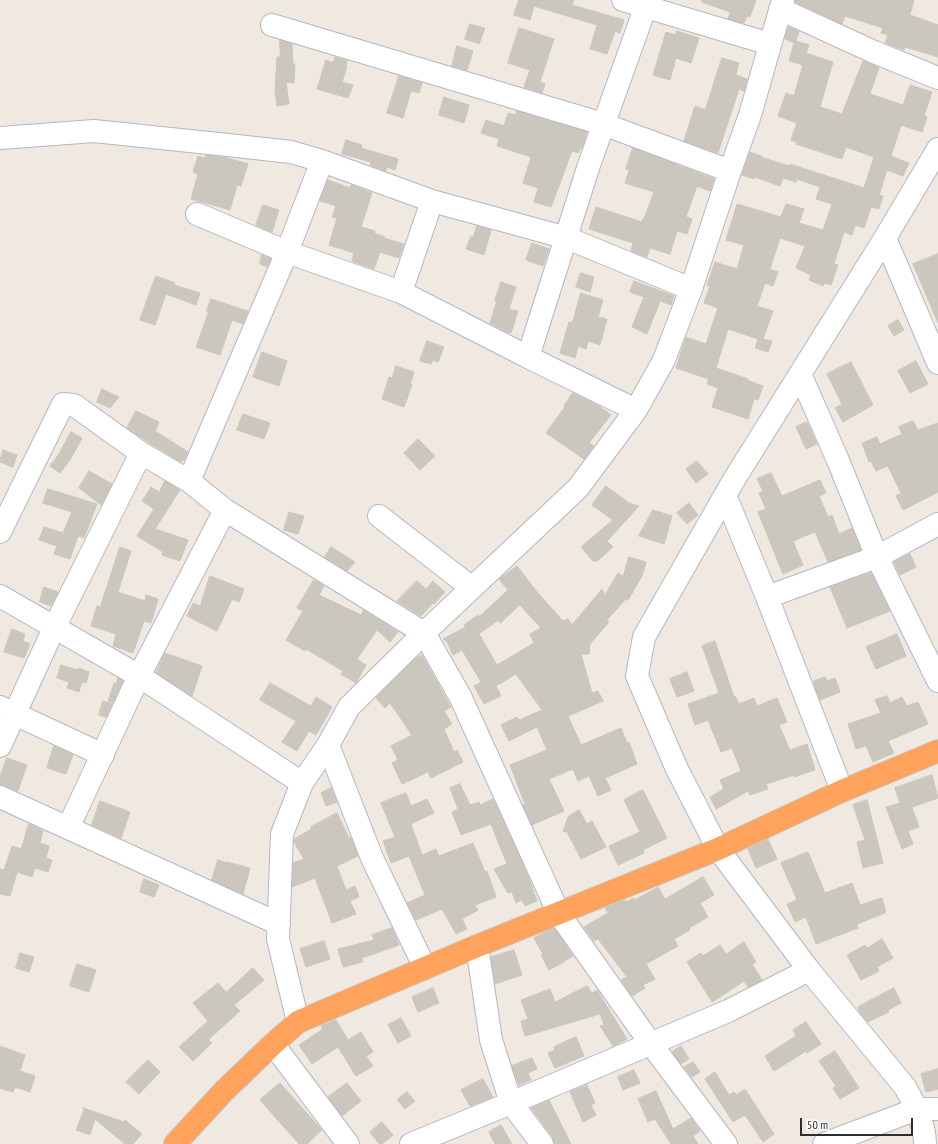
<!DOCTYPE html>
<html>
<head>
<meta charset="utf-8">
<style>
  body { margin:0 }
  #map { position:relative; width:938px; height:1144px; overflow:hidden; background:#efe9e1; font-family:"PT Sans Narrow",sans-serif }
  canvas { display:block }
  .scale { position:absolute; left:800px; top:1118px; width:113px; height:18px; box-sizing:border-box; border:2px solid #2e2e2e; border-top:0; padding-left:5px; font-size:12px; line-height:14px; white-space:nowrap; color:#2e2e2e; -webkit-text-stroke:3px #fff; paint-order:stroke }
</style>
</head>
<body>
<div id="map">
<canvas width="938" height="1144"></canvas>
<div class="scale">50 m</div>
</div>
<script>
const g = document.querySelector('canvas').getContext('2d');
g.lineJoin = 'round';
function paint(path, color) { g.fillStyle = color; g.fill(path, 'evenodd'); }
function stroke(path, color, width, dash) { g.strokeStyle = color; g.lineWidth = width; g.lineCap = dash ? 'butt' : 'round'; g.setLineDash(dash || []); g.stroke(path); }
const building = new Path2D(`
  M519,0H574L572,5L624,20L620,33L615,31L607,54L590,49L597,25L534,6L530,20L514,15Z
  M702,0H756L750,17L747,16L744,23L728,19L730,12L702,2Z
  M795,0H914L910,15L938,25V57L905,47L904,50L885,43L888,35L881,33L883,28L845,16L842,24L795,2Z
  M470,24L485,28L479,44L465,39Z
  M788,27L799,31L796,41L809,45L806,53L833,62L820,107L842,114L863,61L879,67L870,94L903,105L910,85L932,92L924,116L927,117L922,132L901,125L891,156L909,163L903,176L887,170L879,195L883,196L879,209L871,207L864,228L855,225L852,235L844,232L834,264L838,265L831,285L824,283L823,286L809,280L811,275L796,268L805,246L780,238L770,269L778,272L773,286L765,283L757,306L773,311L763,339L772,341L768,352L755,348L758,339L728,329L716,368L748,379L747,380L763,386L758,400L754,399L748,419L712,407L718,388L707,384L709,379L676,368L686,337L706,344L718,308L704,303L710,286L707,285L715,262L737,269L744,245L726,240L737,204L781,217L786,204L804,209L799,223L823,230L832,204L816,199L820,187L797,179L796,182L783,178L780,186L755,177L754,179L742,175L750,152L761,156V157L789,166L790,164L864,188L874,157L846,147L842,159L796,144L797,142L791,140L797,123L778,116L786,93L794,96L803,65L789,61L794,43L785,39Z
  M519,28L554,39L540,82L545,84L542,93L524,87L530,70L508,63Z
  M677,31L699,38L691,63L676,58L670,80L653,75L666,32L675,35Z
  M280,40L292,44L293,64H295L294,83L286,82L289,104L277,106L275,91L277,57H280Z
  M457,46L473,51L467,70L452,66Z
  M335,57L347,61L346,66L347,67L342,82L353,85L348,98L317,89L326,60L333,63Z
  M722,58L739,63L736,75L747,79L744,91L739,89L718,153L684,141L695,106L705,110Z
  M399,76L422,83L419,93L411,91L403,118L387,113Z
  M444,97L469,105L464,123L439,115Z
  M517,111L587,132L582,148H580L578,153L572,151L551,207L534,202L538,188L523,183L531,157L497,146L499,139L481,133L486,120L504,126L508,113L515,115Z
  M346,140L362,145L361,148L398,159L395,170L387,167L386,171L370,165L371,162L342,154Z
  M633,148L714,179L710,191L697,186L686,217L692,219L687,234L677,231L670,254L650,248L647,257L631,251L633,243L589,229L596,207L642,222L643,218L644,219L654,192L625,183L629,170L626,169Z
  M206,155L228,158L248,164L241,186L237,185L230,210L191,199L198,174L193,172L198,156L205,158Z
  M328,180L350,188L351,185L372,193L361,227L375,231L374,233L385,237L384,238L404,244L399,258L380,252L374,269L352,261L354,253L329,245L337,218L332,217L336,206L320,201Z
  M263,205L279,210L272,232L256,225Z
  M477,226L491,230L484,255L466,249L471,236L473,237Z
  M532,243L549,249L543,266L526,260Z
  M938,254V323L913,264Z
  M262,255L271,259L267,267L260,264Z
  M581,273L594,277L590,292L576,287Z
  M156,276L175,283L174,285L200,293L196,305L166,294L155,325L140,320Z
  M634,281L674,296L671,305L660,301L647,334L632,327L644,297L630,292Z
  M501,282L516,287L509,309L518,311L511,333L507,332L490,323L497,301H495Z
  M581,293L603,300L598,317L607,319L600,345L588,341L586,349L578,346L575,358L560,353L569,322L572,323Z
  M211,299L248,311L243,324L232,320L220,355L196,347L209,311H207Z
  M898,320L904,330L894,336L888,326Z
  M427,341L444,347L438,362L433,360L431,364L420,361Z
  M262,352L287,361L279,386L253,377Z
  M916,361L928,384L910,393L898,371Z
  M851,362L873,405L843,422L835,408L842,404L827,374Z
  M396,366L414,372L410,384L412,385L404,407L382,399L389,377L392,378Z
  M102,389L119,397L110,408L97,402Z
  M573,393L599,406L611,415L589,443L594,446L584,459L546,433L565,407L564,406Z
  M136,411L159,422L155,431L188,452L184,460H183L181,462L148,442L127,428Z
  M243,414L270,423L264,439L237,430Z
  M913,421L918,430L938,423V492L903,510L896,496L901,493L888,466L876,471L871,461L869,462L862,443L877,437L880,444L902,434L899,427Z
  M807,422L817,444L806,449L796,427Z
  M71,432L82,438L70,460L60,473L50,466L59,454Z
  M418,439L435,456L420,470L404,453Z
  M3,450L17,455L13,467L0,462Z
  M697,461L708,474L696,483L686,469Z
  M89,471L112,484L101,505L79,488Z
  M771,473L782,496L820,480L826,493L819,496L828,517L832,515L839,534L852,528L861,550L828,562L815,532L793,541L803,565L783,574L758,512L766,509L759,493L763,491L757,479Z
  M165,481L180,490L155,529L188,540L180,561L162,555L163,552L137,536L154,509L142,501L151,487L159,492Z
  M606,486L629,503L639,506L607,541L613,547L597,561H593L581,547L613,520L592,505Z
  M48,489L97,504L84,538L78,536L70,559L54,554L57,546L39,540L44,527L63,533L72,512L43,503Z
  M689,503L698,515L687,524L677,513Z
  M653,510L672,516L664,544L639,536Z
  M289,512L304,516L298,534L284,530Z
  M120,547L131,551L118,592L145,601L146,595L158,599L151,623L144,621L133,653L113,646L116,634L91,626L97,606L100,607Z
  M331,547L355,562L347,571L325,557Z
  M910,554L916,567L900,575L894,562Z
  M629,557L646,562L642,576L628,600L626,599L606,621L609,622L590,644L589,654H581L592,693L598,691L603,701L568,716L581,745L621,728L627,743L629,742L637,764L605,778L611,790L598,796L589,776L578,781L573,769L549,779L564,811L532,825L523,805L525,804L510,765L547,750L537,727L509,741L501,725L517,717L519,720L542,710L516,674L496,686L501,696L484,704L474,686L481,682L462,650L453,655L447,642L443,639L466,627L464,625L478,615L479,617L508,590L499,579L517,566L537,592L563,621L568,619L572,625L602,589L605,595L618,573L623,576ZM520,605L541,628L530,634L534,643L497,665L479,634L498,620L500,623Z
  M871,573L890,611L847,628L830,587Z
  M210,576L244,589L239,602L232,599L217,631L187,616L193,603L200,606Z
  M314,580L324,586L319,595L361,615L364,610L398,632L390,642L377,630L357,659L366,665L356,683L341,674L343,671L306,649L305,651L286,640L303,611L297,608Z
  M417,581L426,589L433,581L445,592L434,604L433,603L421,616L397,601Z
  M44,587L58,592L51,606L40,602Z
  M12,629L25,634L23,641L30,644L24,658L4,652Z
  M897,634L906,656L876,669L866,647Z
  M715,641L734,697L735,696L739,704L754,698L757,706L777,698L787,722L779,725L790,750L807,744L815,770L794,777V775L766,784L768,789L750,795L748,791L716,809L710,797L724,789L720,780L741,771L732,748L721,752L708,720L695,725L688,704L719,693L702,646Z
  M165,653L202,666L192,696L156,673Z
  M422,655L451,707L444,711L452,724L444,729L454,752L457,750L463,762L431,778L428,772L402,784L392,763L398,760L391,746L412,735L390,703L385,708L376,698L414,660Z
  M61,665L78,670L79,668L89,672L86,683L82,682L79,692L67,688L69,682L57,678Z
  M687,672L694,691L677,697L670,679Z
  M825,677L827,681L835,678L840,692L820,700L813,682Z
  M118,678L123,681L113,703L108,701L114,683L116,684Z
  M270,683L311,706L316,697L332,707L316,735L309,731L297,751L282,742L296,721L260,700Z
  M887,696L890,703L902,697L907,706L918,702L928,724L888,741L894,753L873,762L866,746L856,749L848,724L881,713L875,700Z
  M103,701L112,704L106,717L99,715Z
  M54,746L73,755L66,774L47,768Z
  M7,758L27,765L18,791L0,785V777Z
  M932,775L938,798L912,807L919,827L908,831L913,844L902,849L886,807L900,803L895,788Z
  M460,784L470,805L479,802L480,805L493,799L528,876L537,901L525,906L522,900L516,903L512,892L508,893L494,869L507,864L491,824L461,835L452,812L458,809L450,788Z
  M331,788L337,802L326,806L321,793Z
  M643,790L667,838L643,850L644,853L618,865L609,846L640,832L624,800Z
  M406,793L411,806L427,799L434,813L411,824L422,855L436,849L439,856L473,843L485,872L487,871L496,897L475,905L478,910L462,919L467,929L456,934L442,909L416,920L407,903L425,895L409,856L391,863L383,841L395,837L381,803Z
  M867,800L883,863L863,868L857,842L865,840L853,805Z
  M100,801L130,812L121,838L92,825Z
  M579,810L587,824L592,821L606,847L581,859L567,832L563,831L568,817Z
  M337,813L349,838L351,837L358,856L337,866L346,890L355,886L359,897L350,901L356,914L332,923L315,878L292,887L293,863L304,859L294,842V839L312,829L311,827Z
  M29,824L43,831L40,843L49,846L46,858L52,860L48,872L35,868L32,877L17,872L10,896L0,894V869L4,870L12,846L21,849Z
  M768,839L777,859L756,868L748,849Z
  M808,852L825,893L852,883L860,905L882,898L885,908V913L857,924L858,928L816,944L806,917L795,922L787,904L797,900L781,863Z
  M218,860L227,863V862L250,868L243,894L212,880Z
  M703,877L714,895L700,903L708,917L689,928L690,930L674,939L678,946L646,964L655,979L643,985L645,988L632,996L621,980L627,977L598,939L594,941L584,927L608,913L605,908L625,900L626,902L634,898L635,900L658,887L665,899Z
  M144,879L159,885L154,897L140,892Z
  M392,928L399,945L362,958L363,962L343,967L338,949L374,940L372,935Z
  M554,928L573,956L564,961V962L549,970L541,955L543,954L534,938Z
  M882,939L893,958L877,967L879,971L861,980L847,955L865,945L867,948Z
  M324,941L330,959L306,967L300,949Z
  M744,942L756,962L752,964L762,980L748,987L744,981L712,1002L687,962L701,953L703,956L720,945L726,954Z
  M514,950L522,975L495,984L491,957Z
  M20,953L34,957L29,972L16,968Z
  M77,964L96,970L89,992L70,986Z
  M253,968L264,980L234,1005L240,1011L208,1040L212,1043L193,1061L179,1047L208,1021L193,1003L218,983L226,992Z
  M587,986L592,993L597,990L627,1039L613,1046L600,1026L604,1025L600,1014L525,1036L521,1021L528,1019L521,1000L550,989L555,1002Z
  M433,988L439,1003L418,1012L412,997Z
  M894,988L901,1003L888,1010L889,1012L868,1022L860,1013L858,1007Z
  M401,1018L411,1036L398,1043L388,1025Z
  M336,1020L348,1040L361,1032L373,1052L366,1056L373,1066L356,1076L338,1047L312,1064L299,1045L323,1029L321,1026Z
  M806,1022L821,1044L807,1053L806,1051L774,1071L765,1056L796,1036L793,1030Z
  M576,1037L584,1056L555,1068L548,1053L555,1050L554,1047Z
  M0,1046L25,1055L20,1071L35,1076L30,1092L15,1087L13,1092L0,1088Z
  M681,1046L689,1059L681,1064L672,1052Z
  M835,1051L859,1088L840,1099L833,1088L836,1086L819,1061Z
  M532,1058L537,1069L528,1073L531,1080L519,1085L512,1066Z
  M148,1060L160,1072L139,1094L126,1082Z
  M693,1062L700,1072L692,1077L684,1067Z
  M938,1069V1089L926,1092L921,1074Z
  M634,1070L640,1083L623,1090L618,1077Z
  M715,1072L729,1095L734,1092L736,1095L745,1089L774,1134L763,1142L745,1115L733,1122L705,1079Z
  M483,1079L493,1097L470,1106L461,1090Z
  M280,1083L322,1130L307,1144H299L260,1100Z
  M347,1083L361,1101L342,1116L328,1097Z
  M587,1085L595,1103L591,1105L596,1115L583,1122L570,1092Z
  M656,1091L673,1129L691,1118L700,1131L693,1136L698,1144H671L655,1119L648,1122L638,1099Z
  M407,1092L415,1101L405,1109L397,1100Z
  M549,1100L571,1144H555L552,1136L531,1108Z
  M83,1108L124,1122L125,1120L142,1134L133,1144H125L95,1119L90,1135L76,1130L84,1110Z
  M382,1122L393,1135L382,1144H379L370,1132Z
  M501,1125L512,1144H495L489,1132Z`);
paint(building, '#cbc7bf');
stroke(building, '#cbc5ba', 1);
const minor = new Path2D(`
  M623,0L770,44
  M780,9L874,52L938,78
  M272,25L603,124L730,171
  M0,138L94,131L228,145L291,152L322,161L432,201L567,238L691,289
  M197,214L287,252L401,292L528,357
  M885,238L938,363
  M401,292L432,201
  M800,374L837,458L877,557L938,681
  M636,410L528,357L589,165L648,0
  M189,481L287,252L322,161
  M725,495L767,597L842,791
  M379,516L472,588
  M0,532L63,404L74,405L141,453L189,481L225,510L424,633L460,696L559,914L651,1044L726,1144
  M0,596L139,676L302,783
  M767,597L877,557L938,524
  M0,707L103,755
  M328,745L372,858L425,968
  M0,746L54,628L141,453
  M0,797L279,924
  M68,828L139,676L225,510
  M477,946L491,1040L511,1103L542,1144
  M298,1022L278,939L282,834L302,783L328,745L349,707L424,633L578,488L636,410L664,360L691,289L730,171L750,115L783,0
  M273,1044L348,1144
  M411,1144L511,1103L728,1011L809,970
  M824,1144L917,1109H938
  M925,1144C925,1124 915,1105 905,1087L809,970L718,849L676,767L637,676L644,637L735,478L885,238L938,149`);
const highway = new Path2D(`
  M175,1144L224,1091L273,1044L298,1022L477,946L718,849L842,791L938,751`);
stroke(minor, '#b4b7c1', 24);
stroke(highway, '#c9c9c9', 24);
stroke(minor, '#fff', 22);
stroke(highway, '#ffa35c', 22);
</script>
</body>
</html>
